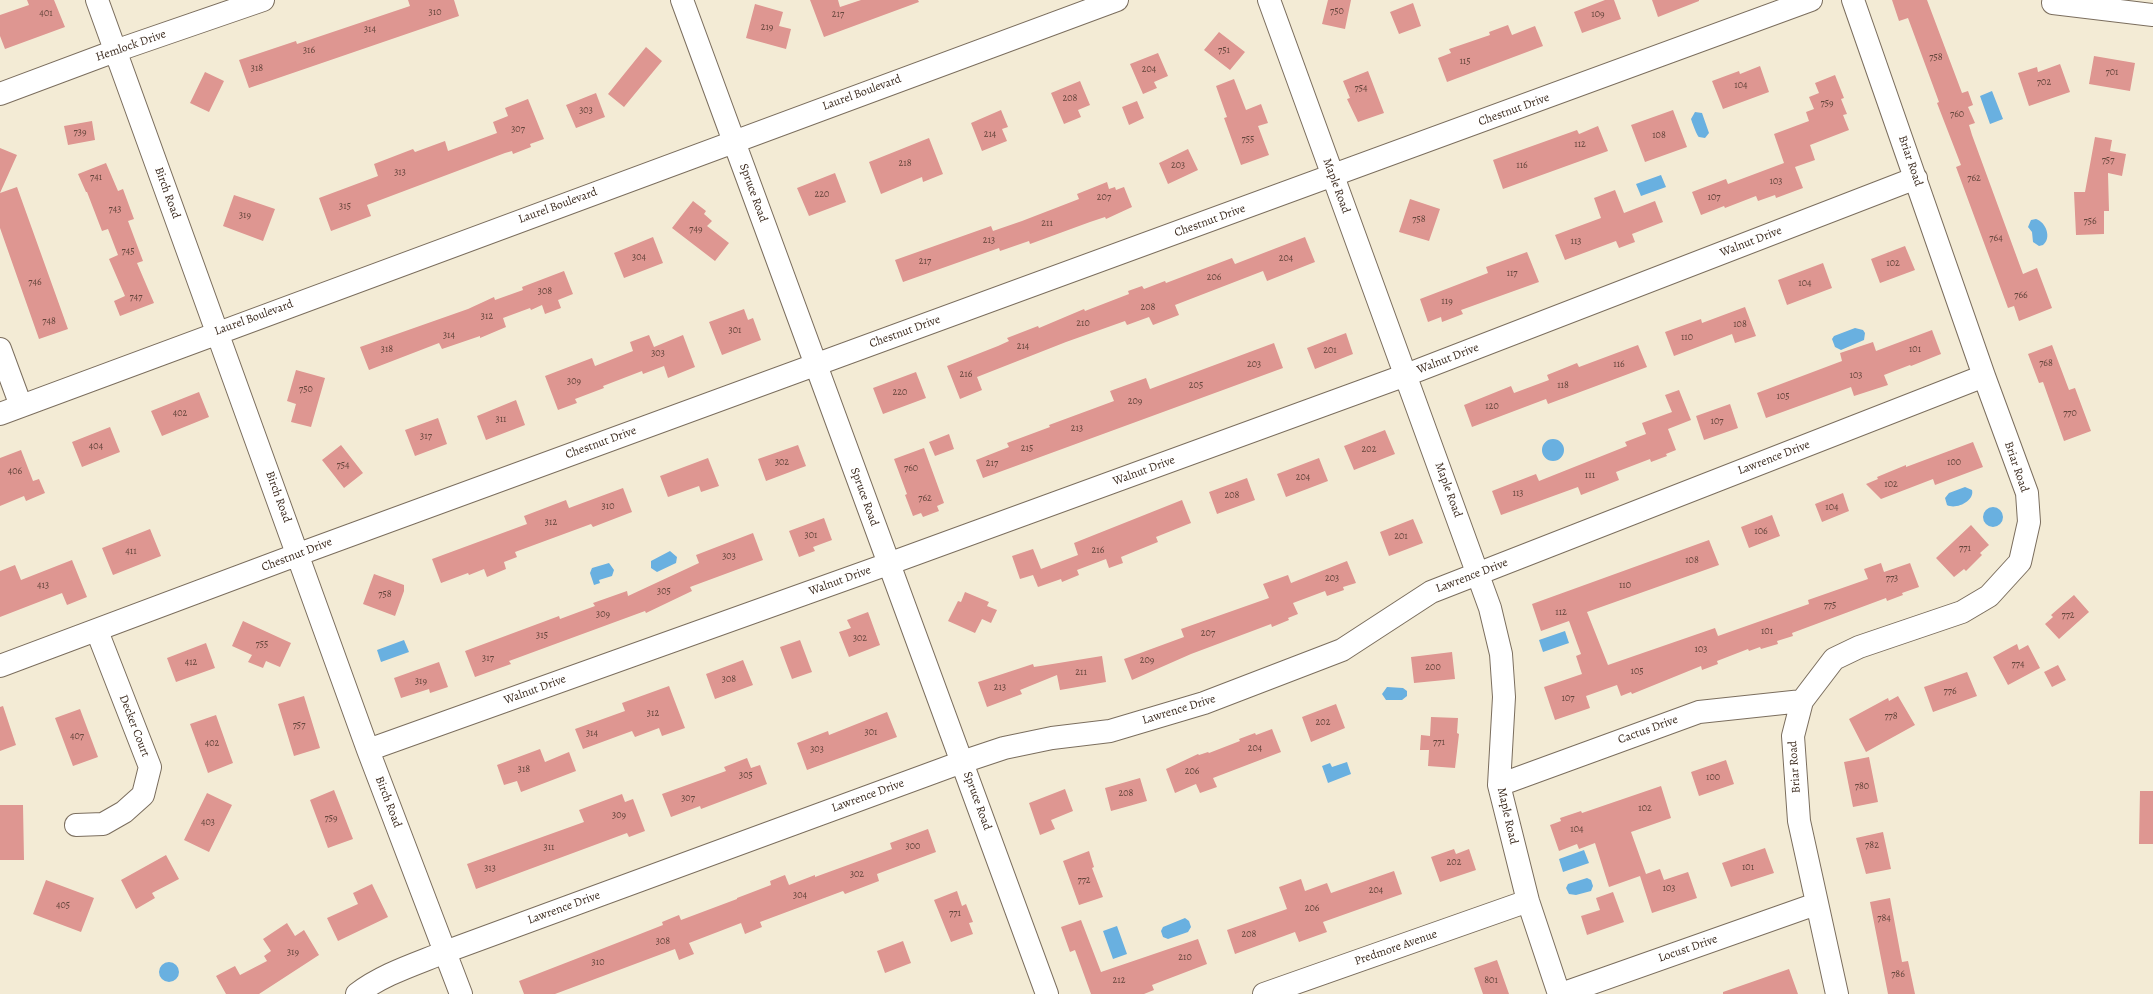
<!DOCTYPE html>
<html>
<head>
<meta charset="utf-8">
<style>
  body { margin:0 }
  canvas { display:block; background:#f3ebd5 }
</style>
</head>
<body>
<canvas width="2153" height="994"></canvas>
<script>
const g = document.querySelector('canvas').getContext('2d');
g.lineJoin = 'round';
function paint(path, color) { g.fillStyle = color; g.fill(path, 'evenodd'); }
function stroke(path, color, width, dash) { g.strokeStyle = color; g.lineWidth = width; g.lineCap = dash ? 'butt' : 'round'; g.setLineDash(dash || []); g.stroke(path); }
function write(font, color, halo, rows, align = 'center') {
  g.font = font + ' Alegreya,serif'; g.lineWidth = 3; g.setLineDash([]); g.textBaseline = 'middle'; g.strokeStyle = halo; g.fillStyle = color; for (const [text, x, y, turn = 0] of rows) {
    g.save(); g.translate(x, y); g.rotate((+turn || 0) * Math.PI / 180); g.textAlign = isNaN(turn) ? turn : align; if (halo) g.strokeText(text, 0, 0); g.fillText(text, 0, 0); g.restore();
  }
}
paint(new Path2D(`
  M1992,91L2003,119L1990,124L1980,96Z
  M1695,112L1702,113L1709,133L1705,138L1699,137C1697,136 1692,122 1691,119Z
  M1661,175L1666,187L1641,196L1636,184Z
  M2036,219C2046,222 2052,238 2043,245L2039,246L2033,242L2032,232L2028,227L2031,220Z
  M1855,328L1863,330L1865,333L1864,340L1841,350L1835,347L1832,339L1834,336Z
  M1542 450a11 11 0 1 1 22 0a11 11 0 1 1-22 0Z
  M1965,487L1972,490C1975,501 1956,510 1947,505L1945,498L1949,493Z
  M1983 517a10 10 0 1 1 20 0a10 10 0 1 1-20 0Z
  M670,551L677,557L676,563L657,572L651,568V561Z
  M609,563L614,570L612,576L599,580L600,583L594,585L590,573L592,568Z
  M1565,631L1569,643L1543,652L1539,640Z
  M404,640L409,652L381,662L377,650Z
  M1387,687L1403,688L1407,691V696L1402,700H1386L1382,694Z
  M1347,762L1351,774L1328,783L1322,766L1330,763L1332,767Z
  M1584,850L1589,863L1563,872L1559,859Z
  M1587,878L1591,880L1593,886L1591,891L1576,895L1569,894L1566,888L1568,884Z
  M1185,918L1189,921L1191,927L1188,932L1168,939L1163,937L1161,931L1163,927Z
  M1117,926L1127,954L1113,959L1103,931Z
  M159 972a10 10 0 1 1 20 0a10 10 0 1 1-20 0Z`), '#69b0e0');
paint(new Path2D(`
  M27,0H54L65,27L5,49L0,36V15L29,5Z
  M408,0H454L459,16L249,88L239,60L296,41L297,44L410,6Z
  M810,0H838L840,7L861,0H918L919,2L824,37Z
  M1328,0H1351L1345,29L1322,24Z
  M1605,0H1614L1621,19L1582,33L1574,12Z
  M1652,0H1699V1L1658,17Z
  M1892,0H1927L1962,93L1968,91L1973,105L1968,107L1975,123L1969,125L1972,135L2023,274L2037,268L2052,308L2019,321L2014,306L2008,308L1956,167L1961,165L1937,103L1939,102L1908,18L1899,21Z
  M1413,3L1421,26L1399,34L1390,12Z
  M755,4L783,12L779,26L791,29L786,49L746,38Z
  M1508,25L1512,35L1535,26L1543,46L1447,82L1438,58L1451,53L1449,49L1490,35L1489,32Z
  M1219,32L1245,52L1230,70L1204,50Z
  M646,47L662,61L624,107L608,94Z
  M1158,53L1168,76L1154,82L1157,88L1143,94L1130,64Z
  M2094,56L2135,63L2130,91L2089,84Z
  M2060,64L2070,92L2029,106L2018,73L2037,67L2038,72Z
  M1760,66L1769,92L1723,109L1712,81L1739,71L1740,74Z
  M1368,71L1384,113L1358,122L1347,99L1350,98L1343,81Z
  M205,72L224,81L209,112L190,103Z
  M1835,75L1844,98L1841,99L1847,114L1843,115L1849,130L1810,145L1815,160L1795,167L1803,188L1776,198L1775,195L1758,201L1756,196L1725,208L1724,206L1701,215L1692,192L1726,179L1728,184L1784,163L1774,134L1809,121L1806,112L1814,109L1809,97L1819,93L1815,83Z
  M1234,79L1246,110L1261,104L1268,123L1258,126L1269,155L1241,165L1224,118L1227,117L1216,86Z
  M1080,81L1090,105L1078,110L1081,117L1064,124L1051,93Z
  M596,93L605,117L576,128L566,105Z
  M528,99L544,139L530,144L531,147L513,154L512,151L505,153L367,205L371,216L331,231L319,198L378,176L374,164L413,149L415,152L445,141L448,151L497,133L493,122L508,116L505,108Z
  M1137,101L1144,118L1129,125L1122,107Z
  M1001,110L1008,127L1002,129L1007,141L982,151L971,123Z
  M1673,110L1687,147L1645,162L1631,125Z
  M92,121L95,140L68,145L64,126Z
  M1598,126L1608,151L1503,189L1493,160L1577,130L1579,134Z
  M2095,137L2112,140L2110,151L2126,154L2122,176L2108,173L2109,211H2104V234L2076,235L2074,192H2085Z
  M929,138L943,174L923,182L922,177L881,194L869,162Z
  M0,148L17,155L0,193Z
  M1188,149L1198,170L1168,184L1159,163Z
  M106,163L118,191L123,189L134,219L128,221L143,261L137,263L154,303L120,316L114,301L125,296L109,259L118,255L108,229L102,231L87,192H86L78,174Z
  M835,173L846,202L809,216L797,188Z
  M1107,182L1109,189L1115,187L1116,190L1124,187L1132,207L1106,219L1105,217L1090,222L1030,244L1029,241L1000,251L999,248L903,282L895,260L991,226L993,231L1022,221L1079,199L1077,194Z
  M17,187L68,329L39,339L0,228V193Z
  M1615,190L1624,213L1655,201L1663,222L1632,234L1635,242L1619,248L1616,241L1565,260L1555,235L1601,218L1594,198Z
  M234,195L275,209L263,241L223,226Z
  M1410,199L1440,209L1429,241L1399,232Z
  M693,201L706,211L704,214L712,221L707,226L729,243L715,261L672,228Z
  M653,237L663,263L624,278L614,253Z
  M1305,237L1315,262L1267,281L1263,271L1175,305L1179,315L1153,325L1149,317L1127,325L1125,321L1066,342L977,377L982,390L960,399L947,366L998,346L1009,341L1007,338L1038,326L1039,328L1084,309L1085,311L1129,294L1128,291L1142,286L1144,289L1165,281L1166,283L1232,258L1235,264Z
  M1905,246L1915,270L1880,283L1871,259Z
  M1527,252L1539,282L1461,310L1463,314L1442,322L1441,317L1428,322L1420,299L1488,273L1486,267Z
  M1823,263L1832,288L1787,305L1778,280Z
  M564,271L573,294L558,300L561,308L545,314L542,305L531,310L530,308L503,318L506,327L480,338V336L442,349L439,343L369,370L360,347L468,309L494,297L495,300L523,290L522,287Z
  M1745,307L1756,336L1735,343L1732,334L1674,356L1665,332L1701,319L1702,323Z
  M744,309L748,320L753,318L761,340L722,355L709,322Z
  M1932,330L1941,354L1911,366L1910,365L1884,375L1888,385L1854,396L1851,387L1766,418L1757,393L1842,361L1840,353L1873,342L1876,351Z
  M1346,333L1353,354L1315,369L1307,348Z
  M649,335L654,347L683,335L695,367L668,378L664,366L643,374L642,371L603,386L604,388L575,399L577,403L558,410L545,376L592,358L595,366L633,351L630,342Z
  M1274,343L1283,368L983,478L976,460L1009,447L1007,443L1050,427L1049,425L1114,401L1110,391L1146,378L1150,389Z
  M1638,345L1647,367L1548,404L1546,399L1472,427L1464,405L1511,386L1514,393L1549,380L1547,375L1577,363L1579,367Z
  M2052,345L2069,390L2075,388L2091,431L2064,441L2043,382L2039,383L2028,354Z
  M296,370L325,378L311,427L291,422L296,404L287,401Z
  M916,372L926,398L883,414L873,388Z
  M1679,390L1691,420L1668,429L1676,450L1666,454L1667,456L1651,462L1650,459L1616,472L1619,480L1581,495L1578,487L1501,515L1492,491L1536,474L1539,481L1627,446L1625,442L1646,434L1642,423L1672,412L1665,395Z
  M199,392L209,417L162,436L151,411Z
  M516,400L525,425L486,440L477,416Z
  M1730,404L1738,428L1704,440L1696,416Z
  M438,418L447,444L415,456L405,430Z
  M110,427L120,452L82,467L72,442Z
  M1385,430L1395,454L1354,470L1344,446Z
  M949,434L954,449L935,456L929,442Z
  M1973,442L1983,467L1935,485L1933,479L1881,499L1866,484L1878,479L1877,477L1906,465V467Z
  M341,445L363,473L344,488L322,460Z
  M798,445L806,466L766,481L758,459Z
  M924,448L944,503L937,506L939,511L923,517L921,513L913,516L905,495L907,494L894,459Z
  M21,450L33,481L39,479L45,493L26,501L24,496L0,506V458Z
  M708,458L719,486L701,492L699,486L668,497L660,476Z
  M1319,458L1328,481L1286,497L1277,474Z
  M1247,478L1255,500L1217,514L1209,492Z
  M623,488L632,512L593,527L591,524L515,552L517,557L504,562L506,569L487,577L484,569L469,575L468,573L441,583L432,559L527,524L524,516L566,500L569,508Z
  M1843,493L1849,511L1822,522L1815,504Z
  M1182,500L1191,523L1156,537L1158,542L1121,557L1123,563L1109,568L1106,559L1077,570L1079,575L1062,582L1061,579L1038,587L1033,575L1020,579L1012,556L1033,549L1041,569L1078,555L1074,543Z
  M1772,515L1780,536L1749,548L1741,527Z
  M824,518L832,540L813,547L815,551L799,557L789,531Z
  M1413,519L1423,543L1389,556L1380,532Z
  M1971,525L1989,545L1980,553L1982,555L1966,571L1964,569L1954,577L1936,558Z
  M150,529L161,556L113,575L102,548Z
  M753,533L763,560L690,587L692,591L646,613L645,611L509,661L511,664L475,677L465,651L559,616L560,619L595,606L593,603L627,591L628,596L699,563L696,555Z
  M1709,540L1719,565L1587,612L1608,665L1715,628L1718,636L1809,604L1808,600L1868,579L1864,569L1881,563L1884,572L1910,563L1919,587L1902,593L1903,595L1887,601L1886,598L1792,633L1793,636L1777,641L1778,644L1761,649L1760,647L1749,651L1748,649L1717,661L1718,664L1702,670L1701,666L1632,694L1631,692L1621,696L1617,685L1586,696L1590,708L1555,720L1544,687L1582,674L1576,656L1581,654L1569,621L1541,631L1532,604Z
  M72,560L87,597L67,605L62,593L0,617V571L15,565L21,580Z
  M1347,561L1356,583L1343,587L1344,590L1327,596L1325,591L1293,603L1298,614L1288,618L1289,620L1272,627L1271,624L1191,654L1132,680L1124,659L1184,637L1181,629L1269,598L1263,584L1288,575L1291,583Z
  M374,574L404,585V591L395,616L363,604Z
  M965,592L989,602L987,606L997,610L991,623L982,619L975,633L948,621L958,601L961,602Z
  M2074,595L2089,612L2059,639L2045,624L2053,617L2051,615Z
  M868,612L880,645L849,657L839,632L851,628L847,620Z
  M243,621L291,643L280,667L266,661L263,668L248,662L252,655L232,646Z
  M800,640L812,672L792,679L780,647Z
  M206,643L215,668L176,682L167,658Z
  M2017,644L2019,650L2028,645L2040,668L2008,685L1993,657Z
  M1452,652L1455,679L1414,683L1411,657Z
  M1102,656L1106,682L1060,690L1057,675L1020,690L1022,694L987,707L978,682L1033,664L1034,667Z
  M743,660L753,685L715,699L706,674Z
  M439,662L448,687L430,693L429,689L401,698L394,678Z
  M2058,665L2066,680L2052,687L2044,672Z
  M1967,672L1977,696L1933,712L1924,687Z
  M669,686L685,728L662,736L659,728L635,737L632,731L583,749L575,729L625,711L622,703Z
  M304,696L320,748L294,756L278,704Z
  M1898,696L1915,725L1866,752L1849,719L1888,698L1889,701Z
  M1336,704L1345,728L1311,742L1302,717Z
  M3,706L16,745L0,751V707Z
  M80,709L98,757L73,766L55,718Z
  M887,712L897,737L807,770L797,743L828,731L829,735Z
  M216,715L233,763L208,773L190,724Z
  M1431,717L1458,718L1457,733L1459,734L1455,768L1428,766L1429,750H1420L1421,735L1430,736Z
  M1272,729L1281,752L1213,778L1217,787L1200,793L1196,784L1175,793L1166,769L1198,754L1199,755L1208,752L1209,753L1240,741L1239,739L1255,733L1256,735Z
  M540,749L545,762L569,752L576,771L521,792L517,781L504,785L497,765Z
  M1869,757L1878,802L1853,807L1844,762Z
  M747,758L751,768L760,765L767,784L701,809L700,806L671,817L662,794L726,771L724,767Z
  M1726,760L1734,784L1699,796L1691,772Z
  M1140,778L1147,801L1111,811L1105,788Z
  M1661,786L1671,818L1631,832L1646,874L1660,869L1664,880L1688,872L1697,898L1652,913L1640,876L1609,887L1595,843L1579,849L1577,844L1559,851L1550,825L1561,821L1560,818L1581,811L1582,813Z
  M1065,789L1073,811L1051,820L1055,829L1040,835L1029,803Z
  M334,790L353,839L328,848L310,800Z
  M2140,791H2153V844H2139Z
  M207,793L232,805L209,852L184,840Z
  M622,794L625,802L633,799L645,831L629,837L627,833L476,889L467,864L584,822L579,810Z
  M0,805H23L24,860H0Z
  M928,829L936,852L877,874L879,881L845,894L843,891L760,922L762,927L745,934L741,923L689,943L694,954L679,960L675,949L555,994H524L519,981L635,936L663,925L662,922L679,915L681,920L737,899V898L771,885L770,881L785,875L789,885L815,875V877L892,849L890,843Z
  M1883,832L1891,869L1866,874L1856,838Z
  M1765,848L1774,873L1731,887L1722,863Z
  M1454,849L1456,854L1469,849L1476,870L1440,882L1431,857Z
  M1089,851L1094,867L1092,868L1103,897L1079,905L1063,861Z
  M166,855L179,879L152,893L155,898L136,909L121,880Z
  M1394,871L1402,894L1323,922L1327,932L1299,942L1295,932L1235,954L1227,930L1287,909L1279,887L1301,879L1305,891L1327,883L1331,893Z
  M46,880L94,898L81,932L33,914Z
  M372,884L388,917L338,941L327,918L358,904L353,893Z
  M957,891L962,906L966,904L973,922L969,923L973,934L951,942L934,900Z
  M1613,892L1624,922L1587,935L1581,916L1600,910L1596,898Z
  M1890,898L1902,962L1908,961L1915,994H1888L1870,902Z
  M1081,920L1101,972L1198,939L1207,964L1152,985L1154,990L1144,994H1091L1075,950L1070,952L1061,927Z
  M287,923L295,936L304,930L319,955L259,994H226L216,976L235,966L240,975L267,961L264,956L271,951L263,939Z
  M903,941L911,963L885,973L877,951Z
  M1497,960L1509,994H1483L1474,968Z
  M1789,969L1798,994H1723V992Z`), '#de9691');
const street = new Path2D(`
  M97,0L368,750L461,994
  M682,0L1047,994
  M1269,0L1490,608L1501,654L1504,697L1499,785L1528,901L1559,994
  M2053,3L2153,15
  M0,94L115,51L263,0
  M0,349L21,406
  M0,414L1117,0
  M0,666L299,554L1811,0
  M368,750L888,564L1406,375L1916,178
  M1499,785L1699,712L1802,701
  M76,825L103,824L124,812L143,795L150,767L97,631
  M357,994C383,974 416,964 445,952L962,762L1004,748L1052,738L1110,731L1204,703L1342,650L1431,592L1984,376
  M1264,994L1528,901
  M1561,994L1816,904
  M1837,994L1799,821L1793,736L1802,701L1834,659L1859,647L1962,612L1989,596L2020,562L2029,522L2027,493L1984,376L1853,0`);
stroke(street, '#7b6e5e', 24);
stroke(street, '#fff', 22);
write('10px', '#64453b', null, [
  ["750",1337,12],
  ["310",435,13],
  ["401",46,14],
  ["217",838,15],
  ["109",1598,15],
  ["219",767,28],
  ["314",370,30],
  ["316",309,51],
  ["751",1224,51],
  ["758",1936,58],
  ["115",1465,62],
  ["318",257,69],
  ["204",1149,70],
  ["701",2112,73],
  ["702",2044,83],
  ["104",1741,86],
  ["754",1361,89],
  ["208",1070,99],
  ["759",1827,104],
  ["303",586,111],
  ["760",1957,115],
  ["307",518,130],
  ["739",80,133],
  ["214",990,135],
  ["108",1659,136],
  ["755",1248,140],
  ["112",1580,145],
  ["757",2108,161],
  ["218",905,164],
  ["203",1178,166],
  ["116",1522,166],
  ["313",400,173],
  ["741",96,178],
  ["762",1974,179],
  ["103",1776,182],
  ["220",822,195],
  ["207",1104,198],
  ["107",1714,198],
  ["315",345,207],
  ["743",115,210],
  ["319",245,216],
  ["758",1419,220],
  ["756",2090,222],
  ["211",1047,224],
  ["749",696,230],
  ["764",1996,239],
  ["213",989,241],
  ["113",1576,242],
  ["745",128,252],
  ["304",639,258],
  ["204",1286,259],
  ["217",925,262],
  ["102",1893,264],
  ["117",1512,274],
  ["206",1214,278],
  ["746",35,283],
  ["104",1805,284],
  ["308",545,292],
  ["766",2021,296],
  ["747",136,298],
  ["119",1447,302],
  ["208",1148,308],
  ["312",487,317],
  ["748",49,322],
  ["210",1083,324],
  ["108",1740,325],
  ["301",735,331],
  ["314",449,336],
  ["110",1687,338],
  ["214",1023,347],
  ["318",387,350],
  ["101",1915,350],
  ["201",1330,351],
  ["303",658,354],
  ["768",2046,364],
  ["203",1254,365],
  ["116",1619,365],
  ["216",966,375],
  ["103",1856,376],
  ["309",574,382],
  ["205",1196,386],
  ["118",1563,386],
  ["750",306,390],
  ["220",900,393],
  ["105",1783,397],
  ["209",1135,402],
  ["120",1492,407],
  ["402",180,414],
  ["770",2070,414],
  ["311",501,420],
  ["107",1717,422],
  ["213",1077,429],
  ["317",426,437],
  ["404",96,447],
  ["215",1027,449],
  ["202",1369,450],
  ["302",782,463],
  ["100",1954,463],
  ["217",992,464],
  ["754",343,466],
  ["760",911,469],
  ["406",15,472],
  ["111",1590,476],
  ["204",1303,478],
  ["102",1891,485],
  ["113",1518,494],
  ["208",1232,496],
  ["762",925,499],
  ["310",608,507],
  ["104",1832,508],
  ["312",551,523],
  ["106",1761,532],
  ["301",811,536],
  ["201",1401,537],
  ["771",1965,549],
  ["216",1098,551],
  ["411",131,552],
  ["303",729,557],
  ["108",1692,561],
  ["203",1332,579],
  ["773",1892,579],
  ["413",43,586],
  ["110",1625,586],
  ["305",664,592],
  ["758",385,595],
  ["775",1830,606],
  ["112",1561,613],
  ["309",603,615],
  ["772",2068,616],
  ["101",1767,632],
  ["207",1208,634],
  ["315",542,636],
  ["302",860,639],
  ["755",262,645],
  ["103",1701,650],
  ["317",488,659],
  ["209",1147,661],
  ["412",191,663],
  ["774",2018,665],
  ["200",1433,668],
  ["105",1637,672],
  ["211",1081,673],
  ["308",729,680],
  ["319",421,682],
  ["213",1000,688],
  ["776",1950,692],
  ["107",1568,699],
  ["312",653,714],
  ["778",1891,717],
  ["202",1323,723],
  ["757",299,726],
  ["301",871,733],
  ["314",592,734],
  ["407",77,737],
  ["771",1439,743],
  ["402",212,744],
  ["204",1255,749],
  ["303",817,750],
  ["318",524,770],
  ["206",1192,772],
  ["305",746,776],
  ["100",1713,778],
  ["780",1862,787],
  ["208",1126,794],
  ["307",688,799],
  ["102",1645,809],
  ["309",619,816],
  ["759",331,819],
  ["403",208,823],
  ["104",1577,830],
  ["782",1872,846],
  ["300",913,847],
  ["311",549,848],
  ["202",1454,863],
  ["101",1748,868],
  ["313",490,869],
  ["302",857,875],
  ["772",1084,881],
  ["103",1669,889],
  ["204",1376,891],
  ["304",800,896],
  ["405",63,906],
  ["206",1312,909],
  ["771",955,914],
  ["784",1884,919],
  ["208",1249,935],
  ["308",663,942],
  ["319",293,953],
  ["210",1185,958],
  ["310",598,963],
  ["786",1898,975],
  ["212",1119,981],
  ["801",1491,981]
]);
write('12px', '#3b2a1e', '#fff', [
  ["Hemlock Drive",131,46,-19],
  ["Laurel Boulevard",862,93,-20],
  ["Chestnut Drive",1514,110,-20],
  ["Briar Road",1910,161,71],
  ["Maple Road",1336,186,70],
  ["Birch Road",167,193,70],
  ["Spruce Road",753,193,70],
  ["Laurel Boulevard",558,206,-20],
  ["Chestnut Drive",1210,221,-20],
  ["Walnut Drive",1751,242,-21],
  ["Laurel Boulevard",254,318,-20],
  ["Chestnut Drive",905,332,-20],
  ["Walnut Drive",1448,359,-21],
  ["Chestnut Drive",601,443,-20],
  ["Lawrence Drive",1774,458,-21],
  ["Briar Road",2016,467,71],
  ["Walnut Drive",1144,471,-20],
  ["Maple Road",1448,490,70],
  ["Birch Road",278,497,70],
  ["Spruce Road",864,497,70],
  ["Chestnut Drive",297,555,-21],
  ["Lawrence Drive",1472,576,-21],
  ["Walnut Drive",840,581,-20],
  ["Walnut Drive",535,690,-20],
  ["Lawrence Drive",1179,710,-17],
  ["Decker Court",134,726,69],
  ["Cactus Drive",1648,730,-20],
  ["Briar Road",1795,767,-94],
  ["Lawrence Drive",868,796,-20],
  ["Spruce Road",977,801,70],
  ["Birch Road",388,802,69],
  ["Maple Road",1507,816,77],
  ["Lawrence Drive",564,908,-20],
  ["Predmore Avenue",1396,948,-19],
  ["Locust Drive",1688,949,-19]
]);
</script>
</body>
</html>
